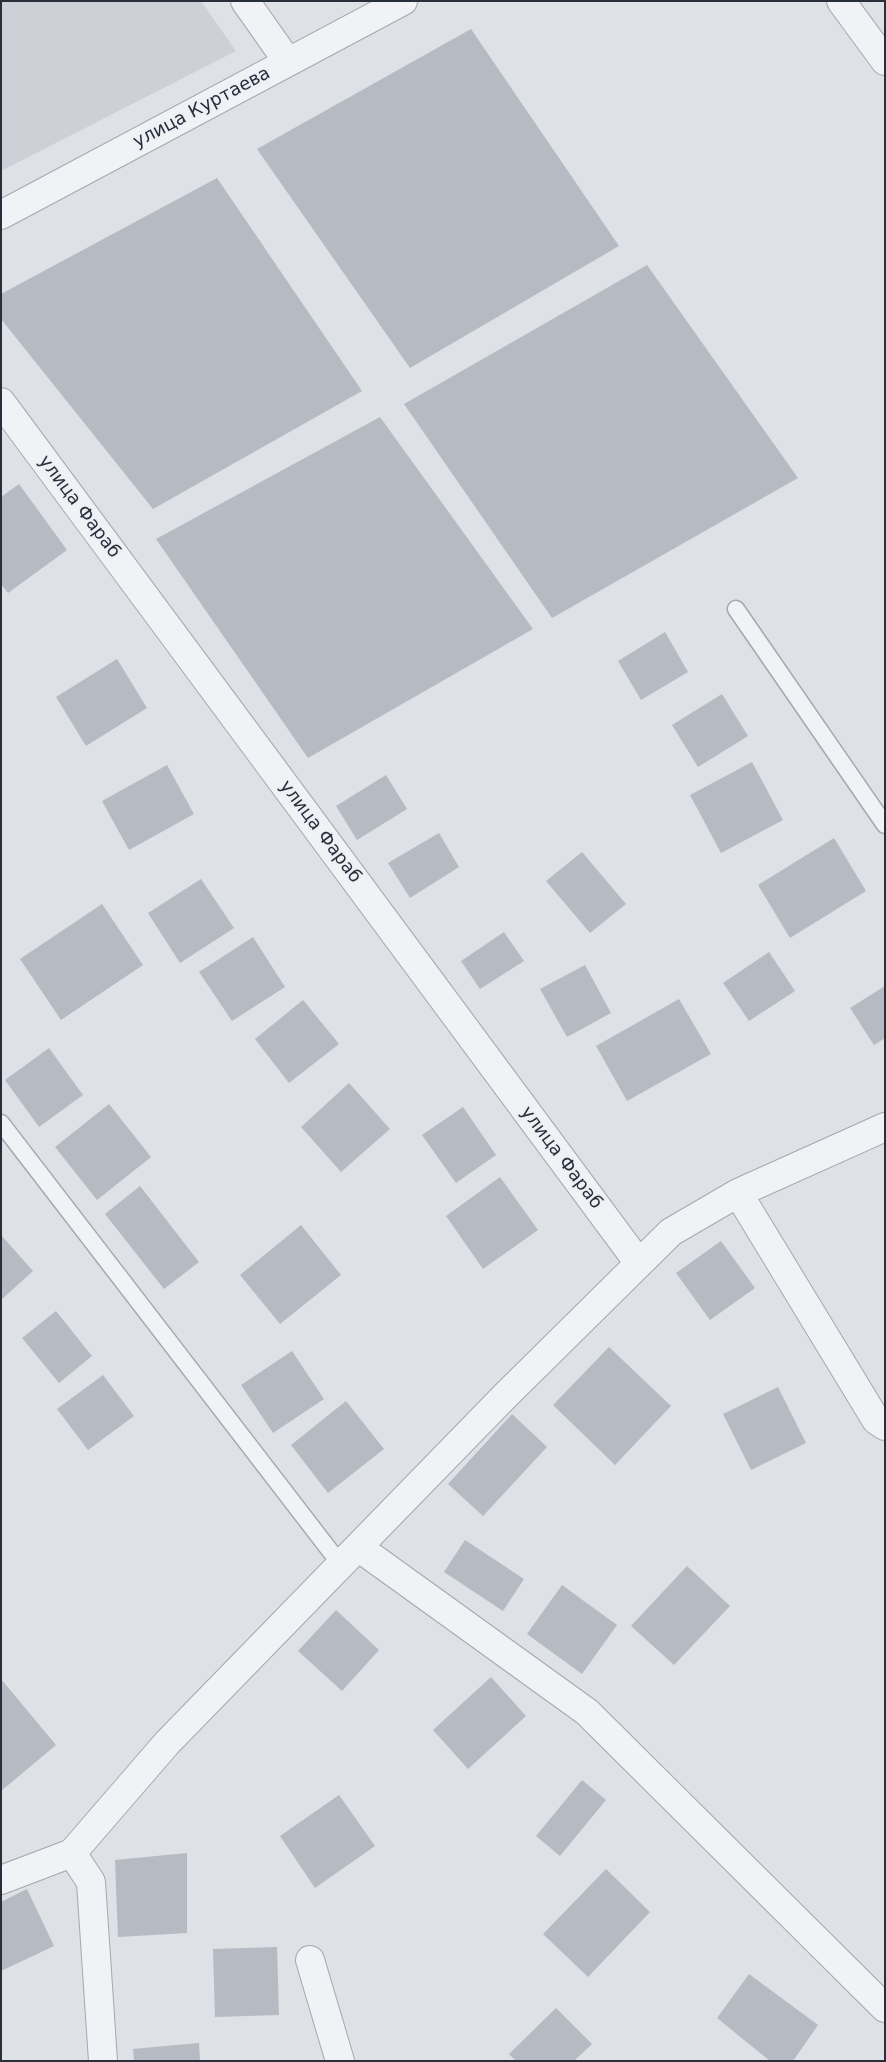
<!DOCTYPE html>
<html>
<head>
<meta charset="utf-8">
<style>
  body { margin:0 }
  #map { position:relative; width:886px; height:2062px; overflow:hidden; background:#dee1e6; font-family:"DejaVu Sans",sans-serif }
  canvas { display:block }
  .frame { position:absolute; inset:0; border:2px solid #292e3b; pointer-events:none }
</style>
</head>
<body>
<div id="map">
<canvas width="886" height="2062"></canvas>
<div class="frame"></div>
</div>
<script>
const g = document.querySelector('canvas').getContext('2d');
g.lineJoin = 'round';
function paint(path, color) { g.fillStyle = color; g.fill(path, 'evenodd'); }
function stroke(path, color, width, dash) { g.strokeStyle = color; g.lineWidth = width; g.lineCap = dash ? 'butt' : 'round'; g.setLineDash(dash || []); g.stroke(path); }
function write(font, color, halo, rows, align = 'center') {
  g.font = font + ' "DejaVu Sans",sans-serif'; g.lineWidth = 4; g.setLineDash([]); g.textBaseline = 'middle'; g.strokeStyle = halo; g.fillStyle = color; for (const [text, x, y, turn = 0] of rows) {
    g.save(); g.translate(x, y); g.rotate((+turn || 0) * Math.PI / 180); g.textAlign = isNaN(turn) ? turn : align; if (halo) g.strokeText(text, 0, 0); g.fillText(text, 0, 0); g.restore();
  }
}
paint(new Path2D(`
  M1,1H201L236,51L1,171Z`), '#cdd0d7');
paint(new Path2D(`
  M471,29L619,246L410,368L257,149Z
  M217,178L362,391L153,509L1,319V294Z
  M647,265L798,478L552,618L404,404Z
  M380,417L533,629L308,758L156,539Z
  M19,484L67,550L8,593L1,584V497Z
  M665,632L688,672L641,700L618,661Z
  M117,659L147,708L86,746L56,697Z
  M722,694L748,736L698,767L672,725Z
  M752,762L783,820L721,853L690,795Z
  M167,765L194,814L129,850L102,801Z
  M386,775L407,809L357,840L336,806Z
  M439,833L459,867L410,898L388,863Z
  M834,838L866,891L790,938L758,885Z
  M582,852L626,904L590,933L546,881Z
  M201,879L234,928L180,963L148,913Z
  M102,904L143,965L61,1020L20,959Z
  M504,932L524,961L480,989L461,961Z
  M253,937L285,987L232,1021L199,972Z
  M769,952L795,991L749,1021L723,983Z
  M585,965L611,1013L567,1037L540,989Z
  M885,986V1038L874,1045L850,1008Z
  M679,999L711,1054L627,1101L596,1046Z
  M303,1000L339,1044L289,1083L255,1039Z
  M49,1048L83,1095L39,1127L5,1080Z
  M349,1083L390,1129L341,1172L301,1127Z
  M109,1104L151,1157L97,1200L55,1147Z
  M463,1107L496,1155L456,1183L422,1135Z
  M500,1177L538,1230L483,1269L446,1216Z
  M140,1186L199,1262L164,1289L105,1214Z
  M301,1225L341,1275L280,1324L240,1275Z
  M1,1235L33,1271L1,1300Z
  M721,1241L755,1288L710,1320L676,1273Z
  M56,1311L92,1356L59,1383L22,1338Z
  M609,1347L671,1406L615,1465L553,1405Z
  M292,1351L324,1399L273,1433L241,1385Z
  M103,1375L134,1416L88,1450L57,1409Z
  M778,1387L806,1443L751,1470L723,1414Z
  M346,1401L384,1449L328,1493L291,1445Z
  M512,1414L547,1447L483,1516L448,1484Z
  M465,1540L524,1579L503,1611L444,1572Z
  M687,1566L730,1606L674,1665L631,1626Z
  M562,1585L617,1625L582,1674L527,1634Z
  M336,1610L379,1650L342,1691L298,1651Z
  M491,1677L526,1716L468,1769L433,1730Z
  M1,1679L56,1745L1,1791Z
  M582,1780L606,1800L560,1856L536,1836Z
  M339,1795L375,1846L315,1888L280,1836Z
  M187,1853V1933L118,1937L115,1860Z
  M606,1869L650,1912L588,1977L543,1934Z
  M27,1889L54,1946L1,1971V1902Z
  M277,1947L279,2015L215,2017L213,1949Z
  M749,1974L818,2025L793,2061H770L717,2018Z
  M556,2008L592,2044L574,2061H516L509,2054Z
  M199,2043L200,2061H134L133,2049Z`), '#b6bac2');
const service = new Path2D(`
  M736,609L885,825
  M1,1123L341,1565`);
const minor = new Path2D(`
  M245,1L288,62
  M841,1L885,61
  M1,215L403,1
  M1,402L638,1262
  M738,1193L876,1420L885,1426
  M358,1547L587,1712L885,2008
  M72,1853L91,1882L103,2061
  M1,1880L72,1853L167,1743L505,1396L671,1232L738,1193L885,1127
  M310,1960L340,2061`);
stroke(service, '#a4a8af', 19);
stroke(minor, '#a4a8af', 30);
stroke(service, '#f0f2f5', 16);
stroke(minor, '#f0f2f5', 28);
write('18px', '#292e3b', '#edf0f4', [
  ["улица Куртаева",202,108,-28],
  ["улица Фараб",79,507,53],
  ["улица Фараб",320,832,53],
  ["улица Фараб",561,1158,53]
]);
</script>
</body>
</html>
